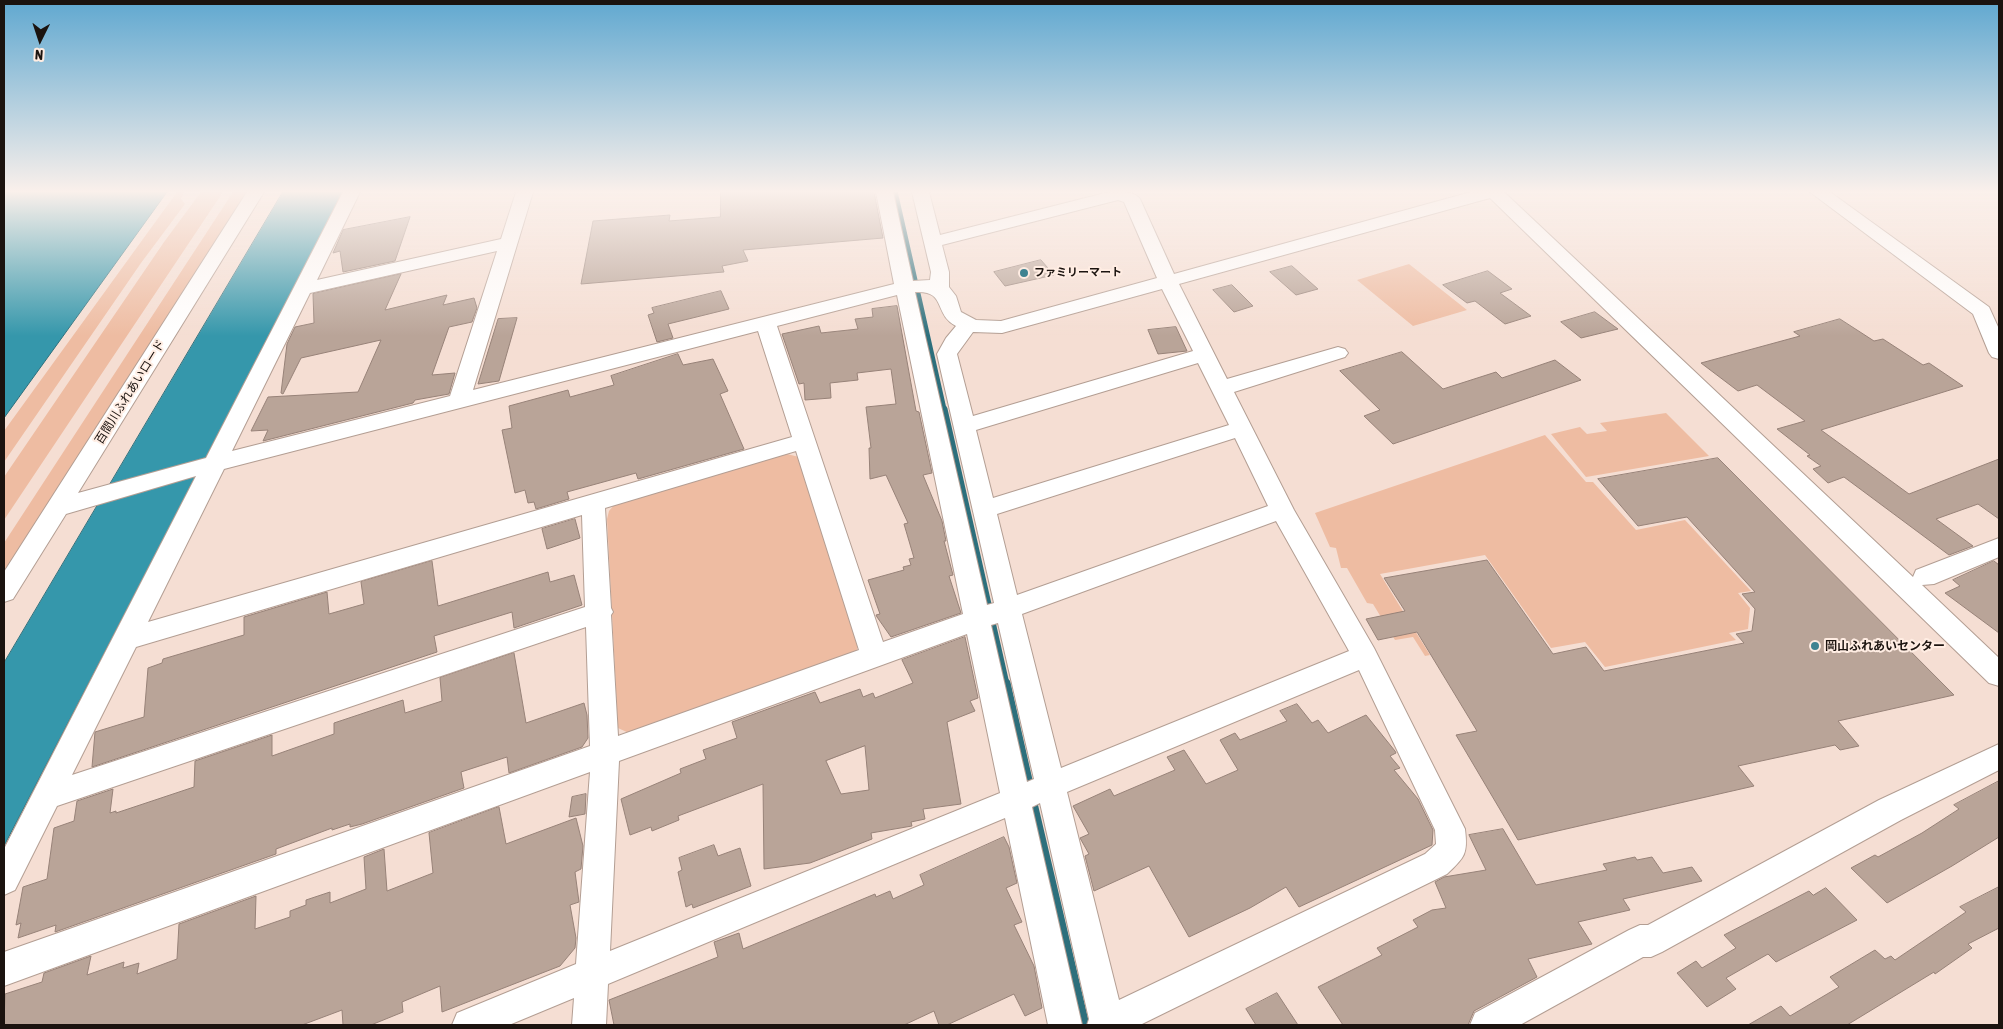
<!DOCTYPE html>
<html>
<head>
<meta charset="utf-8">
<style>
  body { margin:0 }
  #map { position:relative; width:2003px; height:1029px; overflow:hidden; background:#f5ded3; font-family:"Asap Condensed",sans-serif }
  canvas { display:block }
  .frame { position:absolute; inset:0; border:5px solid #1b130f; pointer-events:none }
  .north { position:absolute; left:15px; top:15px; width:50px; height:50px; -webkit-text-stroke:4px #ffede3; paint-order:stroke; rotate:184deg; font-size:14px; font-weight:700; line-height:20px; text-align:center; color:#1b130f }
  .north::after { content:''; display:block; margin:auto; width:18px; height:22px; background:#1b130f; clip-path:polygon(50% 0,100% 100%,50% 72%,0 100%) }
</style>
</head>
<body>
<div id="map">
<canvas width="2003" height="1029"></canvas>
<div class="frame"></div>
<div class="north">N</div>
</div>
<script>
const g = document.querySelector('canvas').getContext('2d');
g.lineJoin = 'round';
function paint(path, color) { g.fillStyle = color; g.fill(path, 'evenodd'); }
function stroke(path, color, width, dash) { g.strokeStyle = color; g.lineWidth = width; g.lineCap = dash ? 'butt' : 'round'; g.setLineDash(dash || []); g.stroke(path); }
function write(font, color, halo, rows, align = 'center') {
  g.font = font + ' "Asap Condensed","Noto Sans JP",sans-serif'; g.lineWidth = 4; g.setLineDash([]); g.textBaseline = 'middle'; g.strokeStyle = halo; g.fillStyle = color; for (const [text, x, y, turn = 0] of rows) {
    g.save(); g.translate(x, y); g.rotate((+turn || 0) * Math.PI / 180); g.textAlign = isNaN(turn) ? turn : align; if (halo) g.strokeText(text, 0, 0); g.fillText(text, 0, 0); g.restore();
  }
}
paint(new Path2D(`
  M177,192H184L181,199L185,204L141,263L4,462V431Z
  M201,192H223L4,520V477L164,242Z
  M233,192H251L4,579V543Z
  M1409,264L1467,310L1413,326L1357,280Z
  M1666,413L1709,456L1586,477L1551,434L1580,427L1587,434L1607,431L1600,423Z
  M1545,435L1586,482H1593L1636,530L1685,520L1751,591L1738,593L1750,608L1748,629L1729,633L1736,640L1605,667L1585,642L1551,648L1485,555L1380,574L1430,655L1425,656L1413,637L1395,640L1373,604L1367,603L1347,568H1341L1336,548L1330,547L1315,513Z
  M787,454L799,457L859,643L855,655L631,734L618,728L607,519L609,511L615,504Z`), '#eebca2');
const water = new Path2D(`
  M4,192H167L4,418Z
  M283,192H344L4,846V663Z`);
paint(water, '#3597ab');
stroke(water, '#2d6f7c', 1);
stroke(new Path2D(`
  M895,192L944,410`), '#2d6f7c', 5.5);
stroke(new Path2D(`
  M944,409L1006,684`), '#2d6f7c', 7);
stroke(new Path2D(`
  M1006,683L1030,789
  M1032,799L1085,1025`), '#2d6f7c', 9);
const building = new Path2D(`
  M721,192H874L883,238L743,250L748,261L722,266L724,272L581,284L593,221L670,215L669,221L720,217Z
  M410,217L395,261L343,272L340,251L333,253L343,230Z
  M1041,260L1054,275L1005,286L994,272Z
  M1292,266L1318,289L1296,295L1270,272Z
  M1488,271L1512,289L1500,293L1531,316L1505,324L1475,301L1467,303L1443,285Z
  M401,274L385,310L447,295L443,305L474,298L477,308L472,322L449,327L432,375L455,373L449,394L415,400L413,403L263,441L268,430L251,431L268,397L358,392L381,340L301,358L283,394L281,393L287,344L295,327L314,323L313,294Z
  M1232,285L1253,306L1234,312L1213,290Z
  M721,291L729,309L668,324L673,338L657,342L648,315L654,313L652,308Z
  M897,306L916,411L919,412L932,473L923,475L942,521L946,541H944L953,575L949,576L961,613L891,637L877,617L876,615L880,614L868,580L904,570L903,567L911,565L909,559L914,558L904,524L908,523L886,475L870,479L869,448H871L866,407L896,404L891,369L857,373L858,380L830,383L831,398L805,400L804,383L799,384L782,334L819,326L821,333L858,329L855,319L873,317L872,309Z
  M1595,312L1618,329L1581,338L1561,322Z
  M517,318L499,381L478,384L498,319Z
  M1840,319L1874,341L1883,339L1923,365L1929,363L1963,386L1821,430L1909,494L1999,459V519L1978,504L1936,519L1973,546L1949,555L1844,477L1828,483L1813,469L1821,466L1807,456L1810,455L1777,429L1805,421L1757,385L1738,391L1701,363L1800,336L1794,332Z
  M1176,327L1187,351L1158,354L1148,330Z
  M1402,352L1443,389L1496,372L1502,378L1555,360L1581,380L1393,444L1364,416L1380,410L1340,371Z
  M678,354L683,365L713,359L728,391L720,394L744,449L638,479L636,473L567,492L569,499L536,509L534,502L528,503L525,490L515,493L502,430L512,428L509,406L568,390L570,397L614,385L611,376Z
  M1718,458L1954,695L1838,721L1859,746L1840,750L1835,745L1738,766L1754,786L1518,840L1456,735L1477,731L1417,632L1378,640L1366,619L1405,611L1384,578L1487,560L1553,654L1586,647L1604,671L1744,643L1736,634L1752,631L1755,609L1742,594L1755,592L1687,517L1638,526L1598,479Z
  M575,519L580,538L547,549L542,529Z
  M432,561L438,606L548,572L550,582L574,575L582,605L514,628L512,612L434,636L437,652L92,767L95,732L144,717L148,668L162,663L163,659L244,635V617L327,592L329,614L364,604L361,582Z
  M1994,561L1999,565V633L1945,593L1960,586L1953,580Z
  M965,637L978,698L970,701L975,711L947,722L961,804L923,809L925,819L911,822L912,826L871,833L872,839L810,863L764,869L763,784L678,816L679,820L652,831L651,827L630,835L621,799L681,773L680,769L706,759L703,750L737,738L732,722L815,692L820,703L860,689L863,697L873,693L875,698L913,683L902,660ZM865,746L869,790L841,794L826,761Z
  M514,653L526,723L584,703L587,715L588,738L582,747L509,773L507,757L461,772L464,788L362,824L350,827V824L332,830V828L276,849V854L55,932L56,925L18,938L21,923L16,925L23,887L47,879L54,828L74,821L77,801L113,789L110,813L116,811V813L194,787L195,761L272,735V756L334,734V723L403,700L405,713L442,701L440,678Z
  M1297,704L1312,723L1318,720L1328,733L1366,715L1395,751L1396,753L1390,756L1400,768L1394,770L1418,799L1433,830L1432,845L1299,907L1286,887L1250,908L1189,937L1149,866L1094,891L1085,856L1089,854L1080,838L1089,834L1073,806L1110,789L1114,796L1175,770L1167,757L1184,750L1206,784L1238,770L1220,740L1235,733L1240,740L1287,721L1280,711Z
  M1999,781V837L1952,866L1887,903L1851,868L1875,855L1878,857L1922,833L1959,809L1954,805Z
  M586,794L585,814L569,817L572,797Z
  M499,807L506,844L576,818L583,846L581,869L575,872L579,902L570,905L576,938L575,948L560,966L442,1012L440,986L402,1002L403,1012L371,1025H343L342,1010L302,1025H4L5,994L42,982L44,973L91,956L87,975L124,962L123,968L139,963L137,974L177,959L179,924L256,896L255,929L290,917V911L306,905V900L330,892V903L366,889L364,857L384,849L387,891L433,873L429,833Z
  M1503,829L1536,885L1607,870L1603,864L1635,857L1637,860L1652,857L1663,873L1692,867L1702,881L1623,899L1630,910L1578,922L1592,944L1528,959L1537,977L1474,1011L1468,1025H1343L1318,987L1382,955L1377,948L1418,927L1413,920L1432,910L1446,908L1435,882L1444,877L1486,870L1469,835Z
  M1004,837L1009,847L1017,883L1006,888L1022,922L1014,925L1034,966L1042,1008L1025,1016L1014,994L947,1025H939L934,1011L904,1025H614L609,1000L718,957L714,942L739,933L743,949L875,894L876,897L890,891L893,899L924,885L920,875Z
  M714,845L718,856L740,848L751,886L693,908L692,904L686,907L678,872L682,870L679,858Z
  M1999,887V928L1968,944L1972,948L1935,974L1934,972L1847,1025H1748L1781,1006L1790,1016L1839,987L1830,977L1875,950L1885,959L1891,956L1895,960L1966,912L1960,907Z
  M1826,888L1857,920L1776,962L1768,954L1726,978L1736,989L1707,1007L1677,973L1696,961L1702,968L1736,948L1724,935L1809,891L1813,895Z
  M1277,993L1298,1025H1256L1246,1009Z`);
paint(building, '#b9a498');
stroke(building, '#978278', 1);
const minor = new Path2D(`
  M247,192H264L78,493L206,458L343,192H360L317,280L501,239L516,192H533L473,390L894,284L876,192H893L913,281L930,280L931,272L912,192H929L940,235L1109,192C1119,192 1133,190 1140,199L1174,274L1471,192H1504L1913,577L1916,570L1999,538V557L1934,584L1922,585L1999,658V686L1989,683L1490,198L1179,284L1227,379L1338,347L1345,349L1348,353L1345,357L1234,392L1294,510L1374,648L1465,829C1468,854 1465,857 1447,874L1140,1025H1087L1089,1019L1040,803L1032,807L1082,1025H1048L1005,818L608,984L606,1025H572L574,998L509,1025H452L457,1013L576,964L590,772L4,986V952L590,746L586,627L57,806L15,890L4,895V849L196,476L66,514L13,599L4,602V572ZM1118,200L1124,202L1157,278L1001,321L976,320L961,312L956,296L949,287V272L942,245ZM497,251L450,396L232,451L310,293ZM1162,289L1193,351L973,416L957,354L973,332L1002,333ZM915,292C947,290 933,314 956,326L946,338L937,354L994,603L987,605ZM897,295L963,614L883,642L777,326ZM758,331L792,437L148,622L224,469ZM1198,363L1229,425L993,498L976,430ZM1235,438L1268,506L1017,595L997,514ZM796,451L859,650L618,736L611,615L613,612L611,608L605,508ZM582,515L585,607L72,775L136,647ZM1276,521L1349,651L1061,768L1022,614ZM998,623L1034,779L1027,782L991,625ZM967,634L1000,793L610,951L619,761ZM1359,670L1435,830L1436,844L1425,854L1119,1000L1067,792Z
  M1810,192H1830L1989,307L1999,329V359L1992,357L1989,353L1973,314Z
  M1999,744V770L1901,820L1662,952L1651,957H1643L1520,1025H1470L1475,1013L1629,930L1640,925H1648L1879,800Z`);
stroke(minor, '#b39e93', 2);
paint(minor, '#fff');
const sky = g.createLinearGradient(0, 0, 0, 336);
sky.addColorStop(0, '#60a8d0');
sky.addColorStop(0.57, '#faf0eb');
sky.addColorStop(1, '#faf0eb00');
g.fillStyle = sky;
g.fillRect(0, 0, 2003, 336);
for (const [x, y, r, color] of [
  [1024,273,5,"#3f8391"],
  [1815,646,5,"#3f8391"]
]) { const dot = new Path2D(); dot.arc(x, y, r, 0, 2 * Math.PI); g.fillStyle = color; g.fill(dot); stroke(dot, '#ffede3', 2); }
write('bold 11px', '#1b130f', '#ffede3', [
  ["ファミリーマート",1034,273]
], 'left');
write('12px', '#1b130f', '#ffede3', [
  ["百間川ふれあいロード",130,392,-58]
]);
write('bold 12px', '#1b130f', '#ffede3', [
  ["岡山ふれあいセンター",1825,646]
], 'left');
</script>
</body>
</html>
